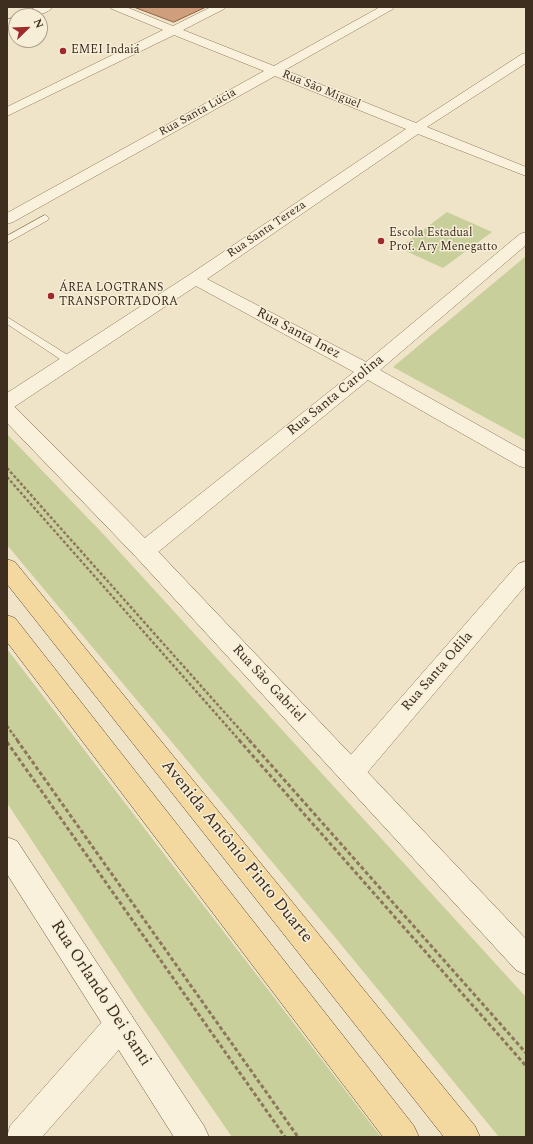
<!DOCTYPE html>
<html>
<head>
<meta charset="utf-8">
<style>
  body { margin:0 }
  #map { position:relative; width:533px; height:1144px; overflow:hidden; background:#f0e4c8; font-family:Spectral,serif }
  canvas { display:block }
  .frame { position:absolute; inset:0; border:8px solid #3d2e20; pointer-events:none }
  .north { position:absolute; left:8px; top:8px; width:40px; height:40px; box-sizing:border-box; background:#f7eed8; border:1px solid #ada18e; border-radius:50%; rotate:67deg; font-size:11px; font-weight:700; line-height:16px; text-align:center; color:#3d2e20 }
  .north::after { content:''; display:block; margin:auto; width:14px; height:18px; background:#9e2a2b; clip-path:polygon(50% 0,100% 100%,50% 72%,0 100%) }
</style>
</head>
<body>
<div id="map">
<canvas width="533" height="1144"></canvas>
<div class="frame"></div>
<div class="north">N</div>
</div>
<script>
const g = document.querySelector('canvas').getContext('2d');
g.lineJoin = 'round';
function paint(path, color) { g.fillStyle = color; g.fill(path, 'evenodd'); }
function stroke(path, color, width, dash) { g.strokeStyle = color; g.lineWidth = width; g.lineCap = dash ? 'butt' : 'round'; g.setLineDash(dash || []); g.stroke(path); }
function write(font, color, halo, rows, align = 'center') {
  g.font = font + ' Spectral,serif'; g.lineWidth = 3; g.setLineDash([]); g.textBaseline = 'middle'; g.strokeStyle = halo; g.fillStyle = color; for (const [text, x, y, turn = 0] of rows) {
    g.save(); g.translate(x, y); g.rotate((+turn || 0) * Math.PI / 180); g.textAlign = isNaN(turn) ? turn : align; if (halo) g.strokeText(text, 0, 0); g.fillText(text, 0, 0); g.restore();
  }
}
paint(new Path2D(`
  M447,212L492,232L443,268L399,248Z
  M526,256V440L393,367Z
  M7,434L107,538L526,997V1137H499L334,936L7,545Z
  M7,649L381,1137H232L138,1001L7,803Z`), '#c9cf9b');
const building = new Path2D(`
  M134,7H206L174,22Z`);
paint(building, '#cf9f7d');
stroke(building, '#8d5f41', 1);
const lane = new Path2D(`
  M45,215L49,218L48,220L7,243V236Z
  M7,317L74,359L75,361L74,363H66L7,324Z`);
const street = new Path2D(`
  M37,7H53C45,16 31,16 20,16L22,13Z
  M110,7H126L173,26L211,7H226L224,9L183,30L274,66L380,7H395L393,9L285,70L416,123L522,54L526,53V63L427,127L526,167V176L418,134L207,279L366,362L520,234L526,232V245L380,370L526,452V468L519,466L368,380L152,557L144,559L136,557L133,551L136,545L354,372L196,286L14,407L7,408V393L189,275L406,129L275,76L13,222L7,224V213L264,71L174,35L7,116V107L163,30L112,9Z
  M16,16V24L7,28V20Z
  M526,561V585L360,781L351,785L342,781L338,773L342,765L518,564Z
  M120,1010L131,1014L135,1025L131,1036L42,1137H7L10,1126L109,1014Z`);
const secondary = new Path2D(`
  M7,404L14,406L152,545L526,939V975L516,970L136,557L7,423Z
  M7,837L17,841L204,1126L209,1137H174L7,874Z`);
const primary = new Path2D(`
  M7,559L15,562L475,1126L480,1137H444L7,584Z
  M7,615L15,618L414,1126L419,1137H383L7,642Z`);
stroke(lane, '#8d765c', 1);
stroke(street, '#8d765c', 1);
stroke(secondary, '#6f573f', 1);
stroke(primary, '#5b4430', 1);
stroke(new Path2D(`
  M7,468L250,741
  M7,477L240,741
  M7,726L18,741`), '#8d765c', 2.5, [3, 2]);
stroke(new Path2D(`
  M17,740L298,1137
  M239,740L526,1066
  M249,740L526,1053
  M7,742L285,1137`), '#8d765c', 3, [4, 2.5]);
paint(lane, '#faf1dc');
paint(street, '#faf1dc');
paint(secondary, '#faf1dc');
paint(primary, '#f3d9a0');
for (const [x, y, r, color] of [
  [63,51,4,"#9e2a2b"],
  [381,241,4,"#9e2a2b"],
  [51,296,4,"#9e2a2b"]
]) { const dot = new Path2D(); dot.arc(x, y, r, 0, 2 * Math.PI); g.fillStyle = color; g.fill(dot); stroke(dot, '#f7eed8', 1.5); }
write('12px', '#3d2e20', '#f7eed8', [
  ["EMEI Indaiá",71,51],
  ["Escola Estadual",389,234],
  ["Prof. Ary Menegatto",389,248],
  ["ÁREA LOGTRANS",59,289],
  ["TRANSPORTADORA",59,303]
], 'left');
write('12px', '#3d2e20', '#f7eed8', [
  ["Rua São Miguel",321,90,22],
  ["Rua Santa Lúcia",198,113,-29],
  ["Rua Santa Tereza",267,230,-34]
]);
write('14px', '#3d2e20', '#f7eed8', [
  ["Rua Santa Inez",298,334,28],
  ["Rua Santa Carolina",336,396,-39],
  ["Rua Santa Odila",438,672,-49],
  ["Rua São Gabriel",268,684,47]
]);
write('17px', '#3d2e20', '#f7eed8', [
  ["Avenida Antônio Pinto Duarte",236,852,51],
  ["Rua Orlando Dei Santi",100,994,57]
]);
</script>
</body>
</html>
